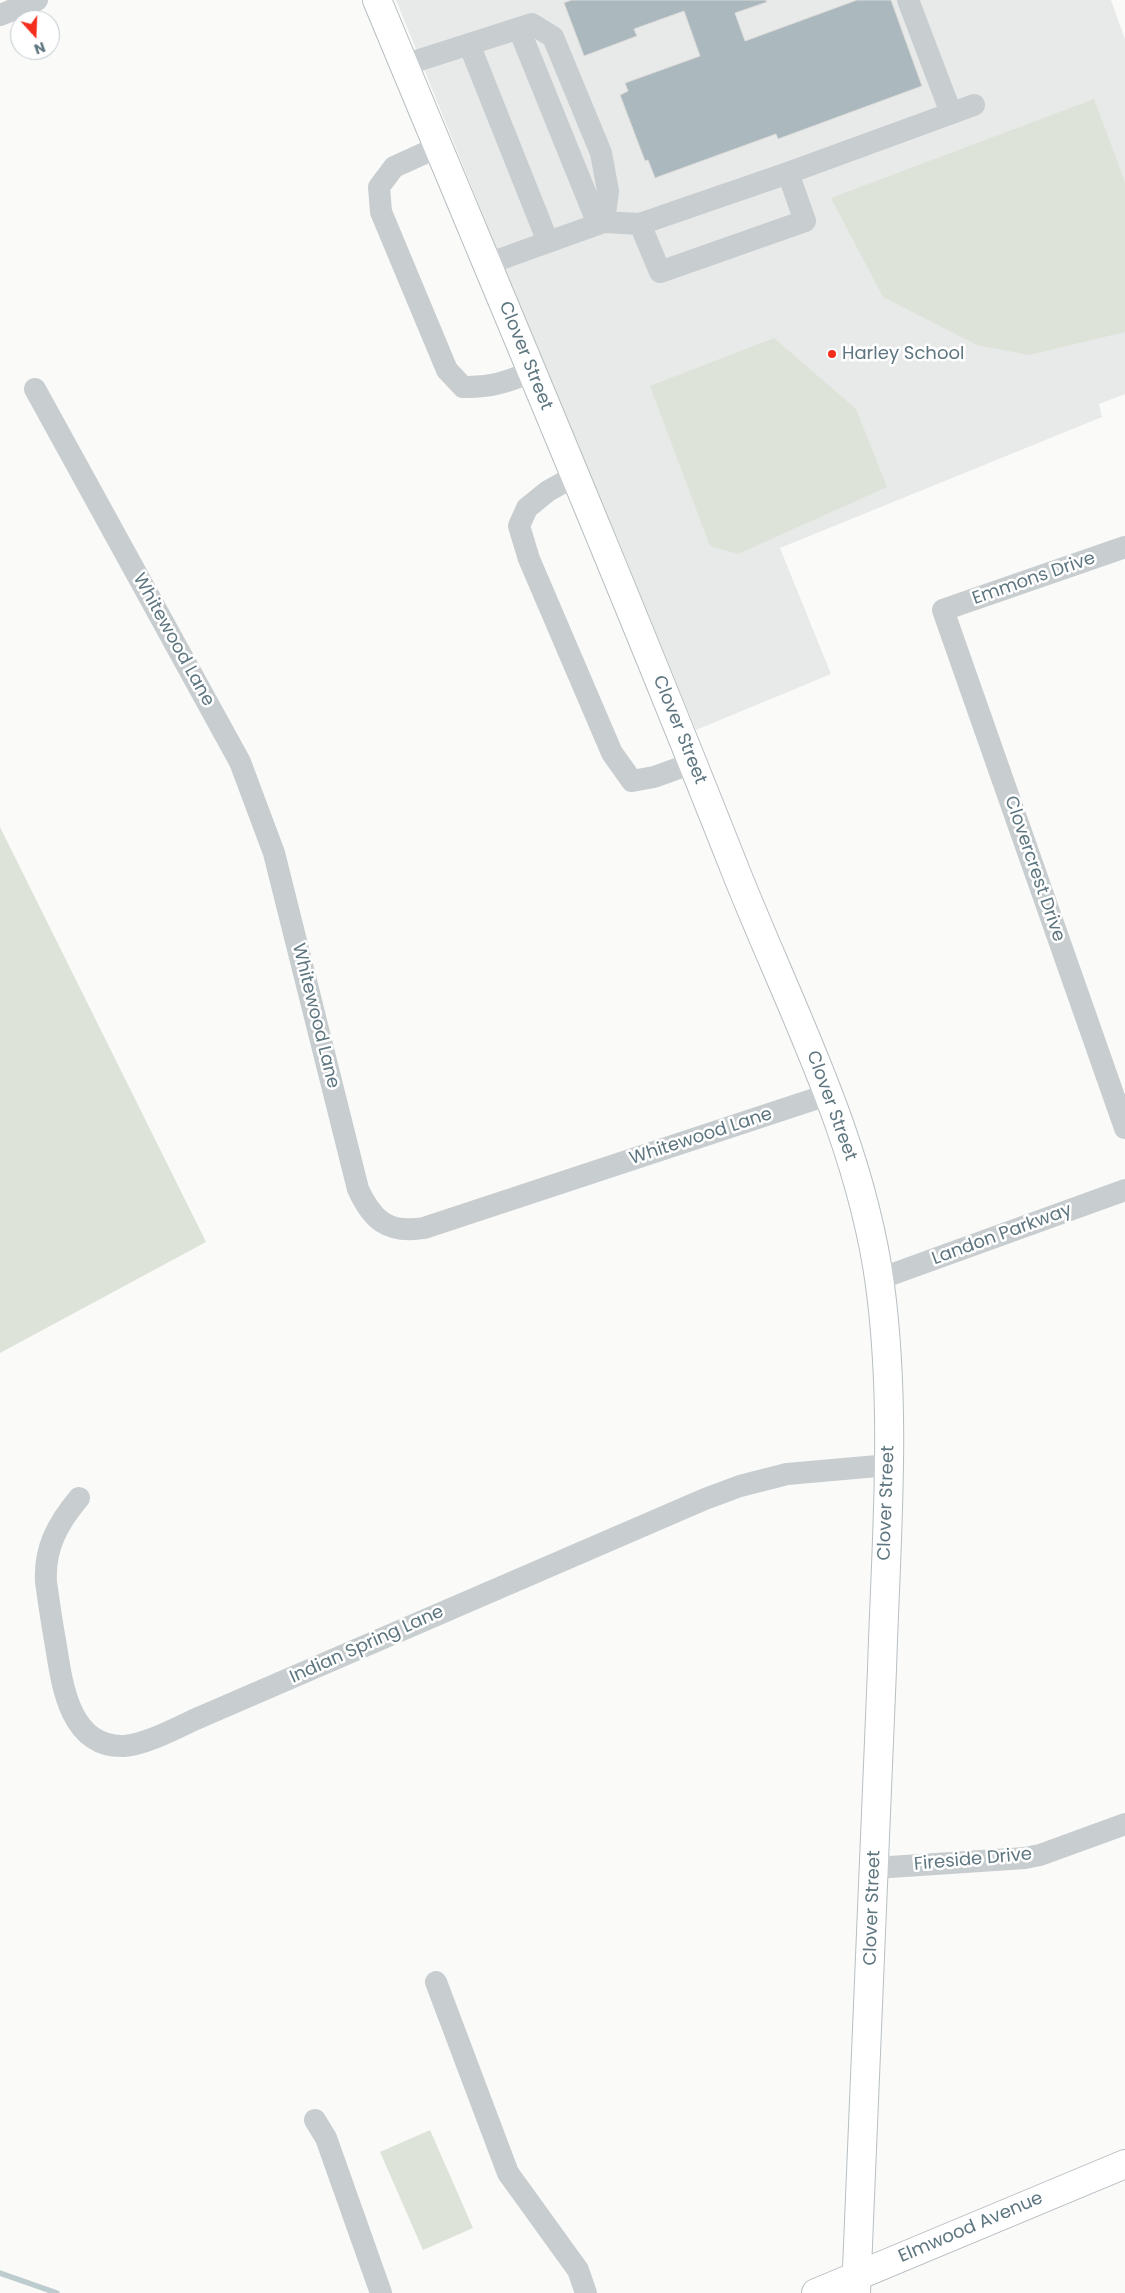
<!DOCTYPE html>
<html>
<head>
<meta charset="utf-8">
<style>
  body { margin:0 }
  #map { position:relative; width:1125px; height:2293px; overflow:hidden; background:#fafaf8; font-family:Poppins,sans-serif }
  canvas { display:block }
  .north { position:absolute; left:10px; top:10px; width:50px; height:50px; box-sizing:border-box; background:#fff; border:1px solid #bfc8cc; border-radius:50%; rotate:160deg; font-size:14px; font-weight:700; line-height:20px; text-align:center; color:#5e7680 }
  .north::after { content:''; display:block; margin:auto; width:18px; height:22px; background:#f52d1d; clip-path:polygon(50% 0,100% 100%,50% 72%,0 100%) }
</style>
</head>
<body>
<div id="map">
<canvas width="1125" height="2293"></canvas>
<div class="north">N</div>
</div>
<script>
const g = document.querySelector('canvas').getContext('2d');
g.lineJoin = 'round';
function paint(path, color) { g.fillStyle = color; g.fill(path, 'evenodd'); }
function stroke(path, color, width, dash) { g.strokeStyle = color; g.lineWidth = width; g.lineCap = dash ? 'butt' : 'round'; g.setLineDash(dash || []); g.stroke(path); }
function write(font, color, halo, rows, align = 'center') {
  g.font = font + ' Poppins,sans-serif'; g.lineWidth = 5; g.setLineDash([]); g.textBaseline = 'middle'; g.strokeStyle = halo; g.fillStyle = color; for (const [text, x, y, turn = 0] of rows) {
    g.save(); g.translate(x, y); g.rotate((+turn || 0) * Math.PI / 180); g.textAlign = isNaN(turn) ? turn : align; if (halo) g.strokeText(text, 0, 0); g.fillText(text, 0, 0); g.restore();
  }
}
paint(new Path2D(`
  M396,0H1111L1125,39V394L1099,404L1102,417L780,548L831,674L696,730L523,314Z`), '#e8eae9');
paint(new Path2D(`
  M1094,99L1125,182V332L1029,355L977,345L883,297L831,198Z
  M774,338L856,409L887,487L738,554L710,546L650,386Z
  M0,827L206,1242L0,1353Z
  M430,2130L473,2228L423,2250L380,2152Z`), '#dde3d8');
stroke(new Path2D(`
  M0,2273L57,2293`), '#bdcdcf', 5.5);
const building = new Path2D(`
  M572,0H766L767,2L735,13L745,41L857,0H891L922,86L778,139L776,134L655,178L648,160L645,161L620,95L628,91L625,83L700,56L684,11L634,29L637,36L584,56L564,3Z`);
paint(building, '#abb8bd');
stroke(building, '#dcdcda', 1);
const major = new Path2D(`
  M377,0C497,289 619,576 734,867C788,1004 860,1137 880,1285C897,1412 886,1541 882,1669C874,1877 864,2085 856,2293
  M816,2293L1125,2164`);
stroke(major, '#b8bfc2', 30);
stroke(new Path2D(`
  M908,0L951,113
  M0,15L37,0
  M519,29L598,224
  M469,44L548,242
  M404,65L532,24L553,37L601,153L608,191L604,222
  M438,147L394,167L379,187L381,212L447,370L463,387C489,388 507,382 531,372
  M640,224L660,272L805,221L788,173
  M487,264L604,222L640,224L788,173L974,105
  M35,389L240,762L274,853L358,1189C372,1220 388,1234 424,1228L830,1094
  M575,476L548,491L527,508L519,526L529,559L612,753L632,781L654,777L693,763
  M1125,547L943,610L1125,1128
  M879,1279L1125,1190
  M79,1498C58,1523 44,1548 46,1582C49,1603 52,1625 56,1646C62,1685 70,1748 124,1746C145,1745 176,1728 196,1719L705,1499L740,1486L787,1474L889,1465
  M875,1868L1025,1858L1040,1855L1125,1824
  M436,1982L508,2173L578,2270L586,2293
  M315,2120L326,2138L381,2293`), '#c8cdd0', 22);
stroke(major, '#fff', 28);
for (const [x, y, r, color] of [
  [832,354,5,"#f52d1d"]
]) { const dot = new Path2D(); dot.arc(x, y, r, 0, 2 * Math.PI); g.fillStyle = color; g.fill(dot); stroke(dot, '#fff', 2); }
write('18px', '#5e7680', '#fff', [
  ["Harley School",842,354]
], 'left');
write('18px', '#5e7680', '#fff', [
  ["Clover Street",525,356,68],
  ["Emmons Drive",1034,579,-19],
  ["Whitewood Lane",173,640,61],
  ["Clover Street",679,730,68],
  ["Clovercrest Drive",1034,869,71],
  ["Whitewood Lane",315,1016,76],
  ["Clover Street",831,1106,70],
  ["Whitewood Lane",701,1137,-18],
  ["Landon Parkway",1002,1235,-20],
  ["Clover Street",887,1503,-88],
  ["Indian Spring Lane",367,1645,-24],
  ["Fireside Drive",973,1860,-5],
  ["Clover Street",873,1908,-88],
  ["Elmwood Avenue",971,2228,-23]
]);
</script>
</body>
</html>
